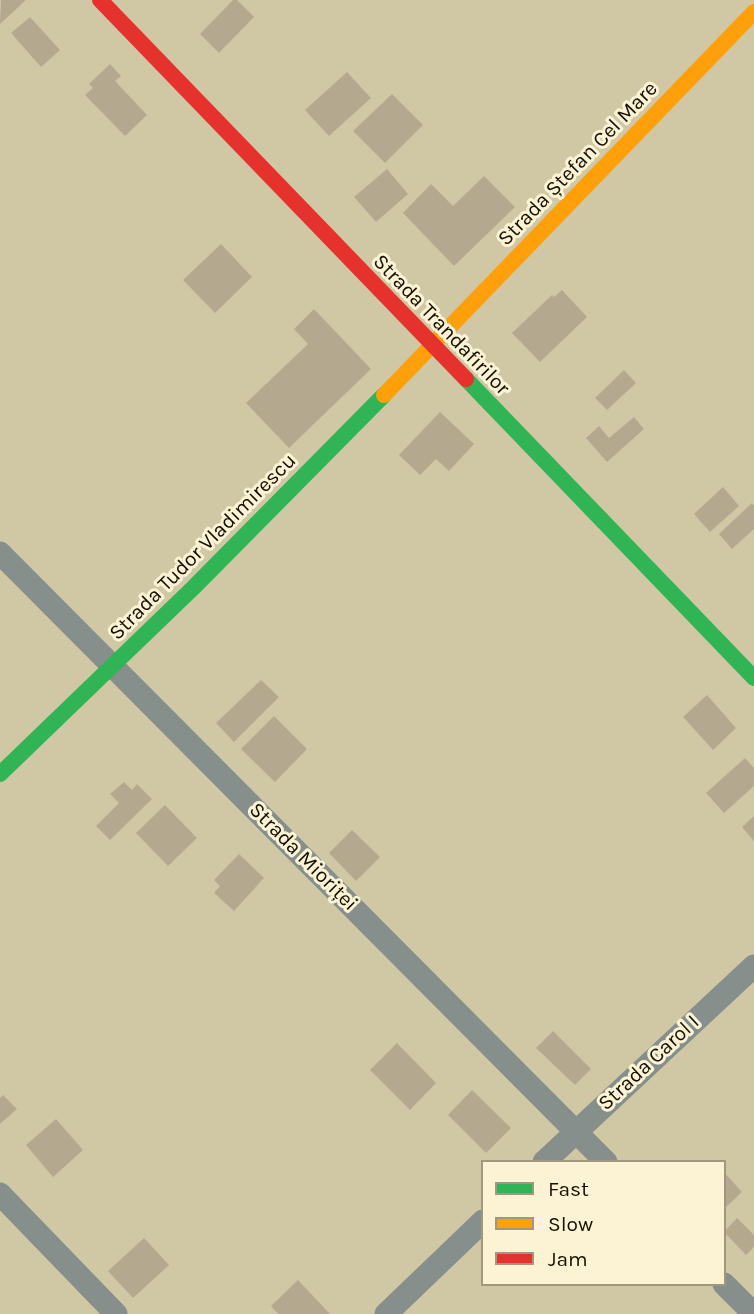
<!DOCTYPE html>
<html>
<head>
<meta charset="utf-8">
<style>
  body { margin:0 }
  #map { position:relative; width:754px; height:1314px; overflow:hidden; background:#d0c8a5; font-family:Karla,sans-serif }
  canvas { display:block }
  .legend { position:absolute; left:481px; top:1160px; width:245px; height:126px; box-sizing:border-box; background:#fbf3d4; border:2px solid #9f987f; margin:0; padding:9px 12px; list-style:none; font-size:21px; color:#161000 }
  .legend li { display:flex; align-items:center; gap:14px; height:35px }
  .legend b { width:35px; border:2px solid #9f987f }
</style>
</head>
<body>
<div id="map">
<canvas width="754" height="1314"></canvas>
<ul class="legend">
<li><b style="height:9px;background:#30b455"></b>Fast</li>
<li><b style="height:9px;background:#ff9f0a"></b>Slow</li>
<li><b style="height:9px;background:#e5322d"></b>Jam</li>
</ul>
</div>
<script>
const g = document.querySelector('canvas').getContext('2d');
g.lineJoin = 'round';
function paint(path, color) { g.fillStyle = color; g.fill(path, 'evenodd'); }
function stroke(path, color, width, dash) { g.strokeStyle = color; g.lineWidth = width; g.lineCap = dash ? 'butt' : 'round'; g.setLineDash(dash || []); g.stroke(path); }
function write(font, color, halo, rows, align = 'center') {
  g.font = font + ' Karla,sans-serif'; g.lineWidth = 6; g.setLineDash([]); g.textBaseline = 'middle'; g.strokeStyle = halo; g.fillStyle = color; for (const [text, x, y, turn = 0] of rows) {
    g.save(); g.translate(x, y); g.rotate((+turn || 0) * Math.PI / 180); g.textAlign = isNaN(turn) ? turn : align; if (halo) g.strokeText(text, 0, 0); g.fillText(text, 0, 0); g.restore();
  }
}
paint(new Path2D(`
  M1,0H26L0,24Z
  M233,0H237L254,17L219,53L200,34Z
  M30,17L60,50L41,67L11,33Z
  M110,64L121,76L115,81L147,115L125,136L85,95L93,88L89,84Z
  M347,72L371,98L329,136L305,110Z
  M392,94L423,125L385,163L353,131Z
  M387,169L408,194L376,222L354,197Z
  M484,176L515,207L454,266L403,213L431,184L453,206Z
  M221,244L252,277L215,313L183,280Z
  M562,290L587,317L540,362L512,333L552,295L554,297Z
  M314,309L371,369L289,448L246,403L308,344L294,329Z
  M624,370L636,383L607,410L595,398Z
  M440,412L474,444L449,471L436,459L420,475L399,455Z
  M634,417L644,429L607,462L586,438L599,426L609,438Z
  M723,487L739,506L710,532L694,514Z
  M752,503L754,506V529L732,549L719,534Z
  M261,680L279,697L234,742L216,723Z
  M707,695L736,728L713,750L683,717Z
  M274,716L307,749L275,782L241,749Z
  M745,758L754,768V786L724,813L706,793Z
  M124,782L132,790L137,784L152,799L110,840L96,826L119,803L110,794Z
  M165,805L197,838L168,866L136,833Z
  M754,816V841L742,827Z
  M352,830L380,857L356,881L329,853Z
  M239,854L264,878L234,911L214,893L220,886L214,880Z
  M553,1031L591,1069L575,1085L536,1048Z
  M397,1043L436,1083L410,1110L370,1070Z
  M472,1090L511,1128L486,1153L448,1115Z
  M3,1095L17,1109L0,1124V1098Z
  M56,1119L83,1150L53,1177L26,1145Z
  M724,1172L742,1192L724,1209Z
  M737,1218L754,1235V1247L746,1255L724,1232Z
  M144,1238L169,1265L133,1298L108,1271Z
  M298,1280L330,1314H278L271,1306Z`), '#b4a98f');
stroke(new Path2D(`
  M0,553L606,1162
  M544,1162L754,966
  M0,1194L116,1314
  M724,1284L754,1314
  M386,1314L483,1221`), '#878f8c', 23);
stroke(new Path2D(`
  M466,379L754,678
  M0,774L193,588L384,395`), '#30b455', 16);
stroke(new Path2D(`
  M384,395L754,12`), '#ff9f0a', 16);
stroke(new Path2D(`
  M100,0L466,379`), '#e5322d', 16);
write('21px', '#161000', '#fbf3d4', [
  ["Strada Ștefan Cel Mare",578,164,-46],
  ["Strada Trandafirilor",441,325,46],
  ["Strada Tudor Vladimirescu",203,547,-45],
  ["Strada Mioriței",303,857,45],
  ["Strada Carol I",649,1063,-43]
]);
</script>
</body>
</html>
